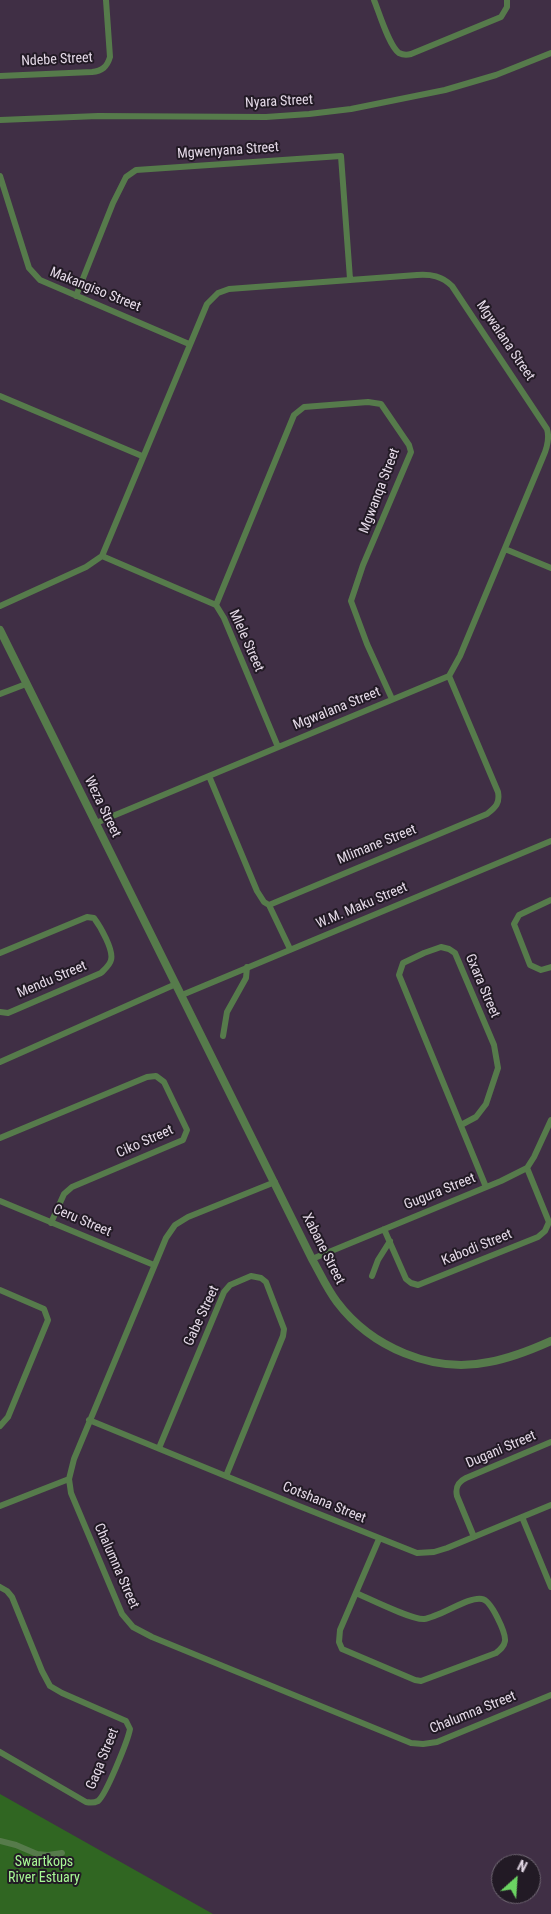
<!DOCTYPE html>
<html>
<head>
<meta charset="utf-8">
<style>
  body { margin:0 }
  #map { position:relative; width:551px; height:1914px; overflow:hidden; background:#402f45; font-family:"Roboto Condensed",sans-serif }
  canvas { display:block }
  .north { position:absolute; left:491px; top:1854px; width:50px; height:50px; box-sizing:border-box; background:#221a25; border:1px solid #706773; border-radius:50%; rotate:26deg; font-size:14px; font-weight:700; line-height:20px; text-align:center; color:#e5dae8 }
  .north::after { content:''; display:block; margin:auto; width:18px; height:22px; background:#6bd362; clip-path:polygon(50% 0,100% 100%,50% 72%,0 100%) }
</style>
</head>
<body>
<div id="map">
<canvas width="551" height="1914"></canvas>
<div class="north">N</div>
</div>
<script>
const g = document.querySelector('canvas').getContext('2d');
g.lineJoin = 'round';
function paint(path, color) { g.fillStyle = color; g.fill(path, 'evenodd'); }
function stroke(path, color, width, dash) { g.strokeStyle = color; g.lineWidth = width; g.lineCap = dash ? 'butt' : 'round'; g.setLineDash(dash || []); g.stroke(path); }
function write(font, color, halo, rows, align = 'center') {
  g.font = font + ' "Roboto Condensed",sans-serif'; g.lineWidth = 4; g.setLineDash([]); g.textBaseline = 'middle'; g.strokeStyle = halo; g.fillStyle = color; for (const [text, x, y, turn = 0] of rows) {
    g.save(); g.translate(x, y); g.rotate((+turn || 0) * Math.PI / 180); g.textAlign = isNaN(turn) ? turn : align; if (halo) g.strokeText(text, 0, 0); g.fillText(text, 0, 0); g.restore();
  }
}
paint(new Path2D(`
  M0,1794L213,1914H0Z`), '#306622');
stroke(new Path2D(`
  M374,0C379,12 389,46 399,53C403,55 407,55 411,54L501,17L507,7V0
  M0,76L92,72C102,71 107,67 110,57L106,0
  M0,120L98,116L266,117L309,114L351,109L445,90L496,75L551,53
  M0,176L29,268L40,280L189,344
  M76,296L113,203L126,177L136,170L341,156L350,279
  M0,396L142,456
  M505,549L551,568
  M102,556L216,605L224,618L278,747
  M216,605L294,415L304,407L368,402L381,404L409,445L411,452L363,565L351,601L367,644L392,699
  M0,606L86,567L102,556L207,304L218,293L229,289L417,275C431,274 442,276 452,286L547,429C550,439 547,448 543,457L460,656L449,676L96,823
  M0,694L26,684
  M209,776L257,891L264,902L269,905L487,814C496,807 500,803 498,792L449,676
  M551,900L519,915L514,924L530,965L541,970L551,967
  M269,905L290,949
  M0,953L87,917L94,918C100,926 114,950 111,960C110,965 105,969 101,973L8,1013L0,1012
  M182,995L551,841
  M223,1036L227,1012L246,978L247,967
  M0,1062L176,984
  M461,1125L476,1117L486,1104L498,1068L494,1045L455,953L449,949L441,947L424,953L403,963L399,975L486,1187
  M0,1138L147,1077L156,1076L164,1082L187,1130L183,1140L72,1187L64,1194L51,1223
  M275,1182L188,1217L175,1225L166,1238L74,1459L69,1479L71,1493L122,1614L133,1627L152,1637L411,1743L423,1744L437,1742L551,1695
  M0,1201L154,1265
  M384,1229L406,1279L411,1283L418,1285L538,1237L545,1231L549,1222L527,1168
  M312,1259L501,1181L527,1168L534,1157L551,1120
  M372,1276L378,1260L390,1241
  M0,1290L44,1309L48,1320L8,1417L0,1426
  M89,1420L299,1506L417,1553L434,1552L447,1548L551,1505
  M159,1448L224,1292L230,1285L251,1276L261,1278L266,1282L284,1329L283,1336L226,1476
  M0,1506L69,1479
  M522,1517L551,1587
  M474,1537L457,1496C455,1487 458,1482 466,1478L551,1442
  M0,1587L7,1591L12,1597L42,1671L50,1686L62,1693L126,1721L130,1729C128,1740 106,1795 98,1801C94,1803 91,1803 86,1802L0,1752
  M356,1593C370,1599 412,1620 424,1619C440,1617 469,1596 482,1599C491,1600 506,1633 505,1641C504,1647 500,1650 496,1653L421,1681L415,1680L342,1649L339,1642L340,1630L379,1539
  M0,1841L16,1845L37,1854L48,1855L62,1853`), '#567b4b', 6);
stroke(new Path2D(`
  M0,630L312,1259C320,1273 327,1289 337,1302C371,1347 433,1374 489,1362C511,1358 531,1350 551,1341`), '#567b4b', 8);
write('14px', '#e5dae8', '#221a25', [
  ["Ndebe Street",57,60,-3],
  ["Nyara Street",279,102,-3],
  ["Mgwenyana Street",228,151,-4],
  ["Makangiso Street",95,290,22],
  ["Mgwalana Street",505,341,56],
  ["Mgwanqa Street",380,491,-69],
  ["Mlele Street",246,641,66],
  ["Mgwalana Street",337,709,-22],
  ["Weza Street",102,807,64],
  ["Mlimane Street",377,845,-22],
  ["W.M. Maku Street",362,906,-23],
  ["Mendu Street",52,980,-23],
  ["Gxara Street",482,986,67],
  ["Ciko Street",145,1142,-24],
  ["Gugura Street",440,1192,-22],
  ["Ceru Street",82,1221,23],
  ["Kabodi Street",477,1248,-22],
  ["Xabane Street",323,1249,63],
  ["Gabe Street",202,1316,-65],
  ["Dugani Street",501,1450,-23],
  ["Cotshana Street",324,1503,22],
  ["Chalumna Street",116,1566,66],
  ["Chalumna Street",473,1713,-22],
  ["Gaqa Street",103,1759,-68]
]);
write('14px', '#a7f895', '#221a25', [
  ["Swartkops",44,1862],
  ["River Estuary",44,1878]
]);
</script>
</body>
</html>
